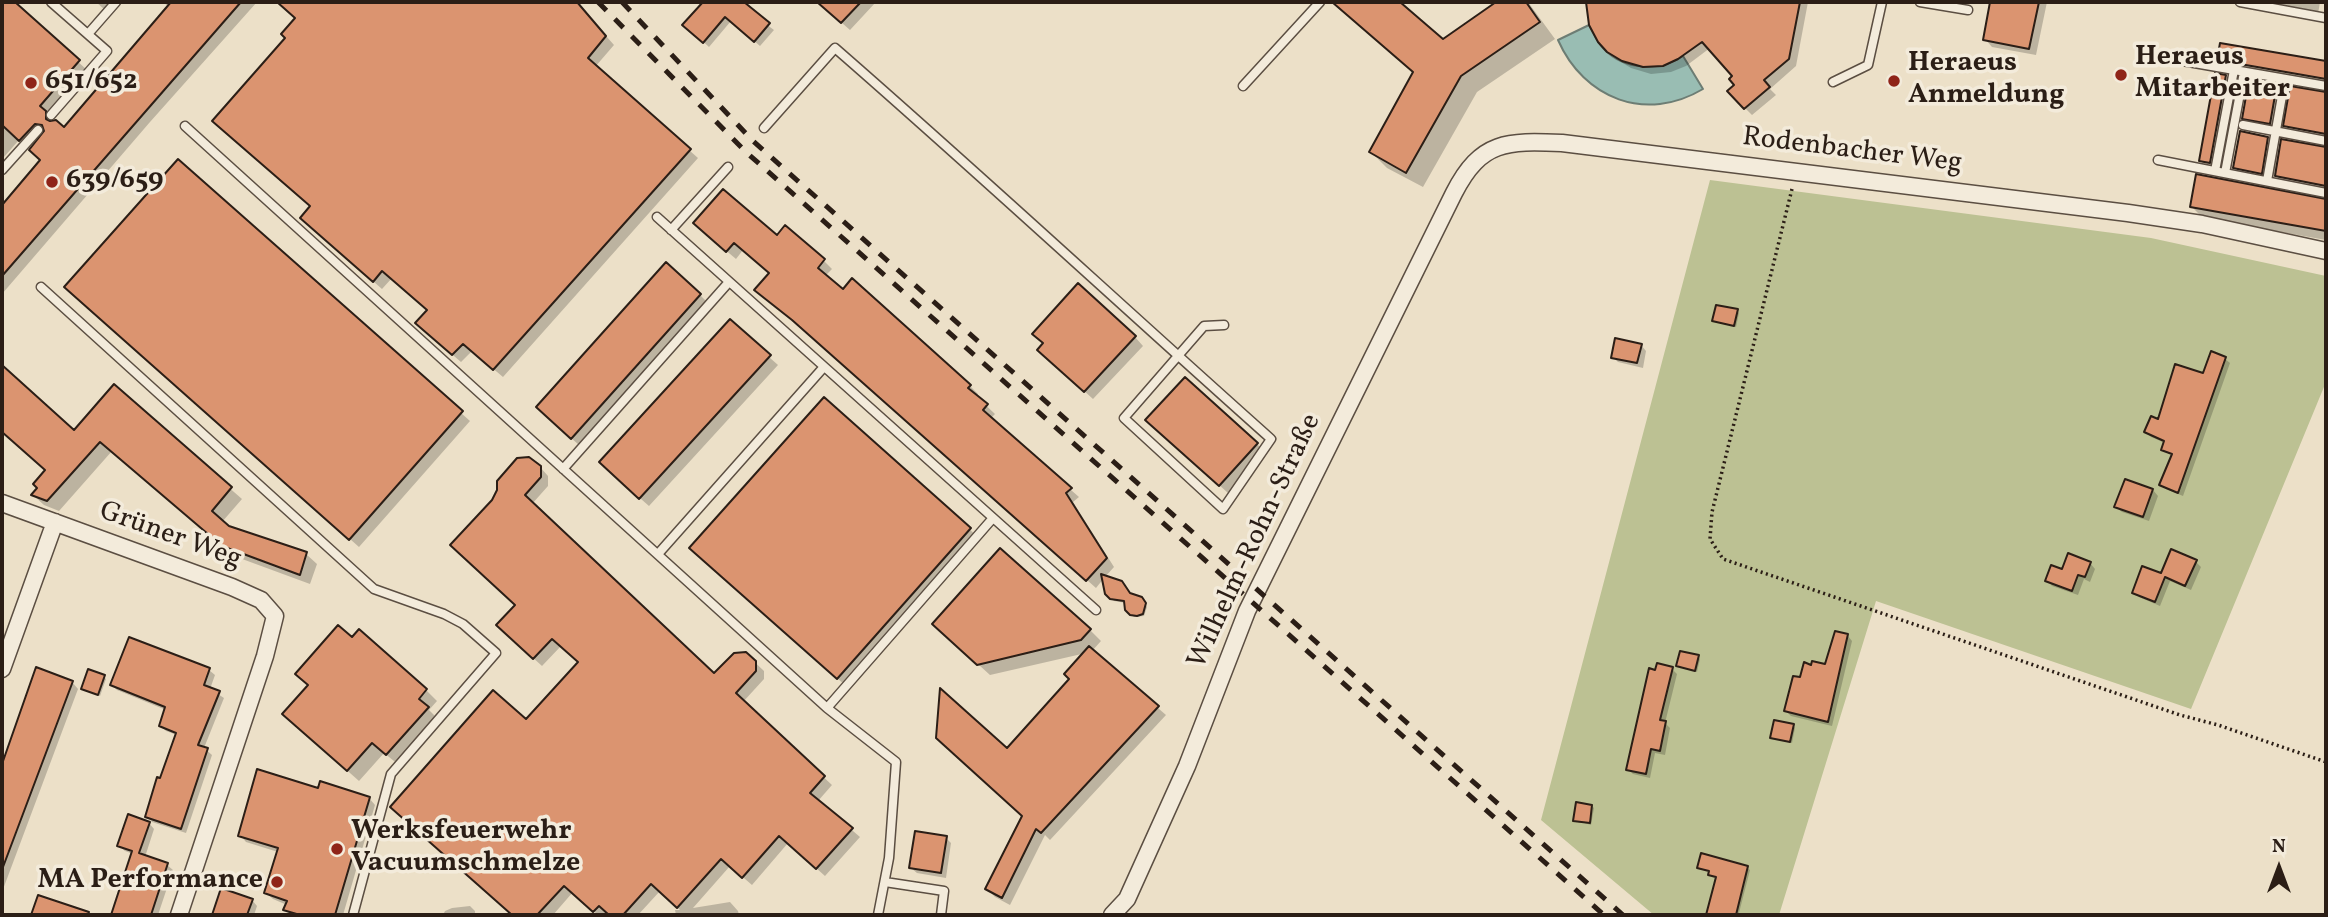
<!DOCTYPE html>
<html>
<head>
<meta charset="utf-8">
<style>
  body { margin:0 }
  #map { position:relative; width:2328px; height:917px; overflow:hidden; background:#ece0c8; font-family:Vollkorn,serif }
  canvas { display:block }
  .frame { position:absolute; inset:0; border:4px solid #2b1e16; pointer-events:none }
  .north { position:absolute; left:2244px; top:833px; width:70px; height:70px; -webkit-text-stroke:5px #f3ebdb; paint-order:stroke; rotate:0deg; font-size:19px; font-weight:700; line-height:28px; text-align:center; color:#2b1e16 }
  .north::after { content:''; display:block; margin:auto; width:24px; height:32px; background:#2b1e16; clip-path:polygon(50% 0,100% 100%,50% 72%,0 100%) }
</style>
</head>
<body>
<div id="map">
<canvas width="2328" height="917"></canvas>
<div class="frame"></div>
<div class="north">N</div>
</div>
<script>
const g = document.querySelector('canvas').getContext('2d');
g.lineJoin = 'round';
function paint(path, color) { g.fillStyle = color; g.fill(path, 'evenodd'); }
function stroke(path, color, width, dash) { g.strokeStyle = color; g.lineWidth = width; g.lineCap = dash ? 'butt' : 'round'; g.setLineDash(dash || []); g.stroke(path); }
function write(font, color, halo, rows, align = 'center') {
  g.font = font + ' Vollkorn,serif'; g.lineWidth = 7; g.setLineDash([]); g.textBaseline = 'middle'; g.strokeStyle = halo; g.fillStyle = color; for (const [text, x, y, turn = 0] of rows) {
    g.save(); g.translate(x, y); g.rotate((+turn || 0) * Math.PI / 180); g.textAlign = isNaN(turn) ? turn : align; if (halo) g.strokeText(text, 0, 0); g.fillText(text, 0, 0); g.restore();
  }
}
paint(new Path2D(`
  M1710,180L2151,238L2326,276V382L2191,709L1876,601L1779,915H1654L1541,820Z`), '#bcc193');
const water = new Path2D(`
  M1589,25C1594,34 1597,42 1604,49C1624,70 1660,72 1683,56L1703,89C1646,123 1584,99 1558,40Z`);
paint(water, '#99bdb3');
stroke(water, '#6d7d74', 2);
paint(new Path2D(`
  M2,2H12L87,70L47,115L64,129L169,7L163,2H257L150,122L2,294V208L42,160L19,140L4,157L2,156Z
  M96,2H113L105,10Z
  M278,2H576L614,45L595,67L698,158L503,377L472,351L461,362L426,332L429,311L392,278L382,289L310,226L312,206L288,38L297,18Z
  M705,2H736L774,30L760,46L731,21L709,47L685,25Z
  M818,2H876L850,30Z
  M1346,2H1398L1443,41L1499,2H1528L1555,39L1477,92L1423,187L1387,168L1371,152L1415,73L1341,7Z
  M1588,2H1808L1796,66L1770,89L1776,95L1752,115L1745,108L1735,77L1710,48L1686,66L1671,72L1651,74L1631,68L1616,59L1600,41L1591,25Z
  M1992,2H2047L2036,55L1992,47L1985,39Z
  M2254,2H2320L2318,14Z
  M2222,45L2326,63V89L2230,71L2219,60Z
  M2225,77L2237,88L2221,174L2212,172L2201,161Z
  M2277,86L2290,99L2292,88L2326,94V143L2297,137L2283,123L2281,134L2255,129L2244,118Z
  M2267,138L2281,151L2326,149V194L2288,187L2274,174L2273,184L2246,179L2235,167Z
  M178,161L470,421L359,547L74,295Z
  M2325,201L2326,240L2203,218L2192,207Z
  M704,232L777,238L824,261L832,269L825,276L970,386L978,394L976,396L995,414L990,419L1079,497L1073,502L1114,567L1105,577L1130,595L1144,601L1147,607L1144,616L1134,617L1127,609L1126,603L1114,601L1107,593L1104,578L1096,588L803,328L770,273L743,250L736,259Z
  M700,295L708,303L580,446L546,415Z
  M1737,311L1739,313L1736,327L1714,320Z
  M1135,337L1143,346L1093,399L1048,358Z
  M1641,345L1646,351L1643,368L1618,362L1613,357Z
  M769,357L778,365L649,506L609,471Z
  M2225,359L2230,363L2183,496L2166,489L2162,485L2173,456L2163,450L2165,443L2151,437L2146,432L2204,375Z
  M2,368L74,433L114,387L242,499L222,522L228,527L306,554L317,564L310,584L234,556L112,451L59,511L44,505L33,495L47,471L2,431Z
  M824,400L978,537L846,686L700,556Z
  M1156,428L1257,444L1265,452L1228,493Z
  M540,467L548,476V486L532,504L714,676L745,653L764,671V679L743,702L832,785L818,801L860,837L825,876L788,843L752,885L730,866L693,908L730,902L738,911L739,915H676L675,910H680L660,891L638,915H611L608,913L606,915H598L573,892L553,915H514L400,815L526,721L580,662L561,646L542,666L507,634L518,605L461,553Z
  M2153,490L2158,496L2149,521L2122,512L2116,507Z
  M1000,550L1090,630L1101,641L1092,651L1166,715L1050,840L1045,835L1010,905L995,897L987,889L1023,816L1007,751L1071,679L1086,653L990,675L946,635Z
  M2196,562L2201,567L2191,590L2170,581L2160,606L2139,597L2134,592L2161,575Z
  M2090,563L2095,569L2090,582L2084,579L2078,595L2052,586L2047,580L2063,571Z
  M1848,636L1852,641L1832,726L1791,716L1786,711L1801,680L1812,667L1827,666Z
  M130,639L209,670L215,675L210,689L224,698L204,748L212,755L186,833L152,822L147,817L177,735L166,731L161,726L166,710L117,690L112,685Z
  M353,640L426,690L437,701L429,710L439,720L399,765L384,753L359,781L296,725Z
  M1698,657L1700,659L1697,672L1677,666Z
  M38,669L72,682L78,689L2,892V768Z
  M1672,669L1677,674L1665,723L1670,728L1665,755L1655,753L1650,778L1633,774L1628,769Z
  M104,677L106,679L100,696L83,688Z
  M1793,725L1795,728L1792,743L1772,737Z
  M320,790L369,798L375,805L343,915H291L285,910L287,905L273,899L266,893L278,852L246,842L240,835Z
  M1592,806L1594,808L1591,825L1575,820Z
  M149,823L154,829L145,857L167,865L173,870L158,915H113L133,854L125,851L119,846Z
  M946,838L951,843L946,878L917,873L911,868Z
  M1699,867L1747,868L1750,870L1739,913L1746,915H1708L1717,878L1712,877L1711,872Z
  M223,890L252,900L257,906L254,915H214Z
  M470,906L475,911V915H443L445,911L452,908Z`), '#0003');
const building = new Path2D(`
  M2,2H15L80,60L40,106L46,111V119L50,121L56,120L64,127L171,2H241L2,276V205L40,160L29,150L44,131L42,125L35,124L19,141L2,125Z
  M277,2H577L606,36L588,58L691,149L493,370L463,344L452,355L415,323L427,310L382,271L373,282L300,218L310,206L212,121L285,38L281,34L295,18Z
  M703,2H744L770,23L754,42L725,17L703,43L682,25Z
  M817,2H861L841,23Z
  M1332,2H1400L1443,39L1496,2H1526L1540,22L1461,76L1406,173L1369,152L1413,72Z
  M1586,2H1800L1789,59L1764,80L1770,87L1744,109L1727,91L1734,85L1729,79L1732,76L1702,42L1678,59L1663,66L1643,67L1622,61L1607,52L1598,42L1589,25Z
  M1990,2H2039L2029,49L1983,40Z
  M2220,43L2326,61V79L2217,60Z
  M2215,73L2226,75L2210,163L2199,161Z
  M2249,79L2277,84L2270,124L2242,119Z
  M2290,86L2326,92V134L2283,126Z
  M2240,131L2268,137L2262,174L2233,168Z
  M2281,139L2326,147V186L2275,176Z
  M178,159L463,411L349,540L64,287Z
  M2196,174L2326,199V231L2190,207Z
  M723,189L777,235L785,225L825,259L818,268L843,289L852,278L971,385L968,388L988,404L983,410L1072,488L1066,493L1107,558L1086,581L792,320L754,290L769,273L734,243L726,252L693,223Z
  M666,262L701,294L571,439L536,407Z
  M1078,283L1136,336L1084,392L1037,350L1043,343L1032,334Z
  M1716,305L1738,309L1734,326L1712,321Z
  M730,319L771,355L639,499L599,462Z
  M1615,338L1642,344L1637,363L1611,358Z
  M2211,351L2226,357L2178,493L2159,485L2172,454L2161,450L2164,441L2144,432L2151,416L2158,419L2175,364L2203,373Z
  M2,365L74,430L114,384L232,487L212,511L229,526L307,552L300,575L222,546L100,442L47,501L31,495L37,488L33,484L45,470L2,432Z
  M1185,377L1258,443L1219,486L1145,420Z
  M824,397L971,528L837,679L689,548Z
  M529,457L541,466V477L525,495L714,673L734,653L746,652L756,661V671L736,693L825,776L810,793L853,828L816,869L779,836L742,878L721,859L677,908L651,884L623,915H609L599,906L593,912L564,886L537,915H512L390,807L493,690L526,719L578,662L552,639L533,659L496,625L515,605L450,545L492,500L497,490V481L517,458Z
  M2125,479L2153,489L2143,517L2114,507Z
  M1000,548L1091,629L1081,640L977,665L932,624Z
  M2171,549L2197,560L2185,586L2165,577L2155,602L2132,593L2142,566L2161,573Z
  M2068,553L2091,562L2085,577L2078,575L2072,591L2045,581L2051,565L2062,569Z
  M1101,574L1122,581L1130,593L1142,597L1146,603L1143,614L1137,616L1130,615L1125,610L1124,601L1110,599L1105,594Z
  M338,625L352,637L359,629L427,689L419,699L429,707L386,755L372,743L347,771L282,714L308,685L295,674Z
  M1835,631L1848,634L1828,722L1784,711L1793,676L1800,677L1804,662L1811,665L1812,661L1825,664Z
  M129,637L210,668L204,685L220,691L198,745L208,748L181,829L145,817L157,777L160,778L176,733L159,726L165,707L110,685Z
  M1089,646L1159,706L1041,833L1036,829L1002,898L985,889L1022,816L936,738L940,688L1007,748L1069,679L1064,674Z
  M1680,651L1699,655L1695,671L1676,666Z
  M1657,663L1673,667L1660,720L1666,721L1660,751L1651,749L1646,774L1626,770L1649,668L1655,670Z
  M36,667L73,681L3,867L2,764Z
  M88,669L105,675L98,695L81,689Z
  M1774,720L1794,724L1790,742L1770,738Z
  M257,769L318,788L320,781L370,797L335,915H300L283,910L287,901L264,893L278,848L238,836Z
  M1576,802L1592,805L1590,823L1573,821Z
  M128,814L150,822L139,853L168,863L151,915H111L132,851L117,846Z
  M915,831L947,836L941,873L909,868Z
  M1701,853L1748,866L1736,915H1706L1716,877L1708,875L1709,871L1697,868Z
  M221,888L253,899L247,915H212Z
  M38,895L89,912L88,915H31Z`);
paint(building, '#db9470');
stroke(building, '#2b1e16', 2);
const service = new Path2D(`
  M1920,2L1968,10
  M2240,2L2326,18
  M88,34L116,2
  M2177,60L2326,86
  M1833,82L1868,65L1882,2
  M1243,86L1320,2
  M51,115L107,51L51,2
  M2243,125L2326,141
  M185,126L827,708L993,518
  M764,128L835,48C982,176 1125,309 1271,439L1223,509L1124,418L1204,326L1224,325
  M2158,160L2326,193
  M2,170L38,130
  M2215,171L2234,70
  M2225,173L2244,72
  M2267,181L2285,79
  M657,217L1096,610
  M671,230L728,167
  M41,287L374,589L444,614L463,624L496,653L391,774L353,915
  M563,469L729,282
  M658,554L823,368
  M827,708L896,762L889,858L878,915
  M885,882L944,891L941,915`);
const minor = new Path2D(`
  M2,503L232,587L261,600L275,616L265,656L179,915
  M2,669L55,522
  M1112,915L1127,899L1187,766L1247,611L1454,193C1481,140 1507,141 1562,143L2128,213L2202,224L2326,251`);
stroke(service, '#5b4e42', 11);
stroke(minor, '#5b4e42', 19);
stroke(new Path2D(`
  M1792,189L1712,512L1710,539L1723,559L2180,715L2218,725L2326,762`), '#2b1e16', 3.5, [2, 3.5]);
stroke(service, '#f3ebdb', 8);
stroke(minor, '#f3ebdb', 16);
stroke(new Path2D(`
  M598,2L746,152L1604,915
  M622,2L753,141L1623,915`), '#2b1e16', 5, [12, 12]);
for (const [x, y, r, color] of [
  [2121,75,7,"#8f2418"],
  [1894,81,7,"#8f2418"],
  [31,83,7,"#8f2418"],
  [52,182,7,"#8f2418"],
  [337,849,7,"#8f2418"],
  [277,882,7,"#8f2418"]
]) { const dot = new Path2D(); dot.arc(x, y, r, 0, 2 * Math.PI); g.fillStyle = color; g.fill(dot); stroke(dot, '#f3ebdb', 2.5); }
write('bold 28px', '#2b1e16', '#f3ebdb', [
  ["Heraeus",2135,59],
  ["Mitarbeiter",2135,91],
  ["Heraeus",1908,65],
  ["Anmeldung",1908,97],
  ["651/652",45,83],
  ["639/659",66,182],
  ["Werksfeuerwehr",351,833],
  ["Vacuumschmelze",351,865],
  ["MA Performance",263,882,"right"]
], 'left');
write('28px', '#2b1e16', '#f3ebdb', [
  ["Rodenbacher Weg",1852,152,7],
  ["Grüner Weg",170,537,20],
  ["Wilhelm-Rohn-Straße",1256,542,-65]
]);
</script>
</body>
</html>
